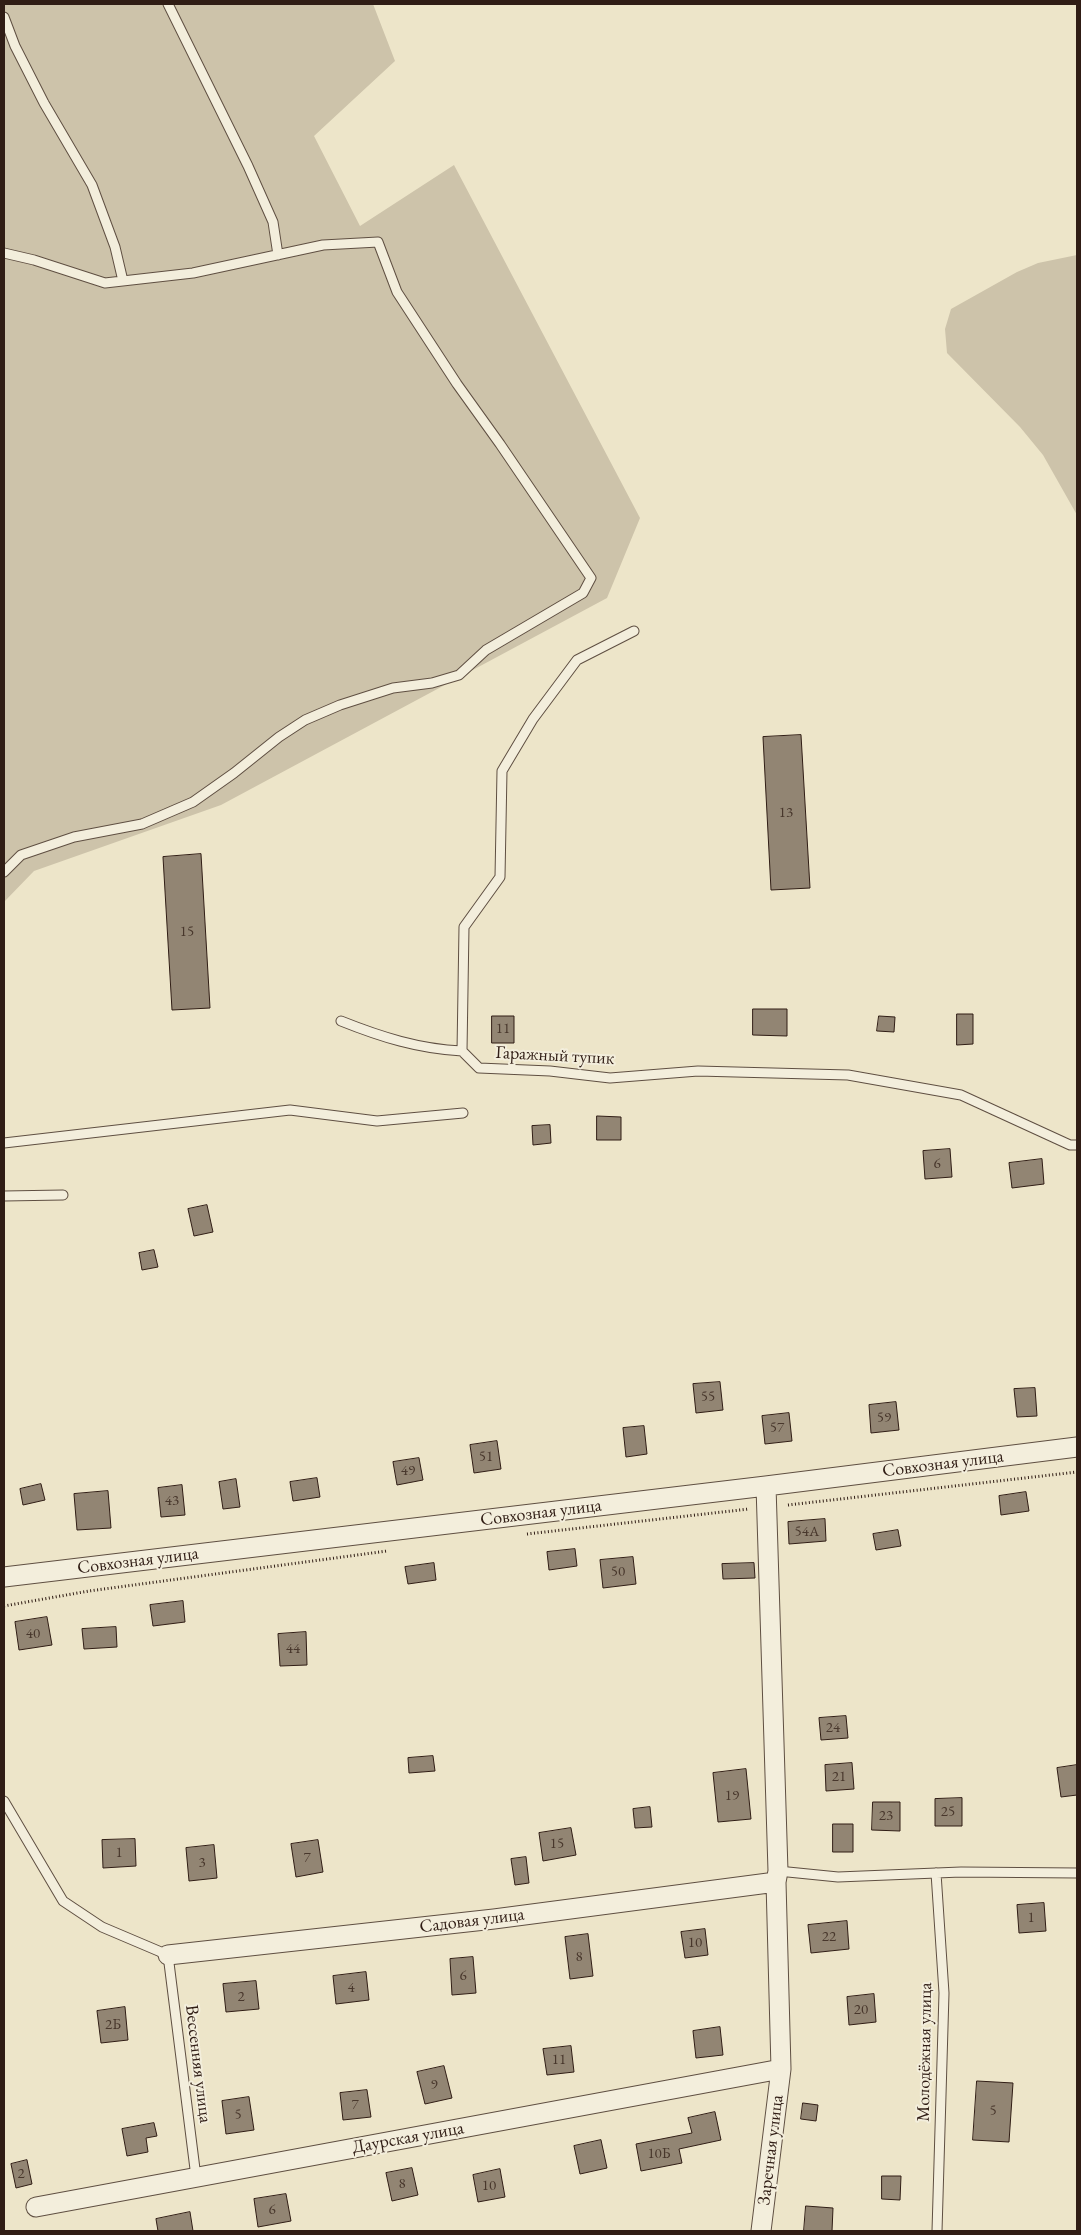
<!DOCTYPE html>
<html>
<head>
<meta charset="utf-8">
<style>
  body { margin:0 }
  #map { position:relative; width:1081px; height:2235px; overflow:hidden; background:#ede5c9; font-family:"EB Garamond",serif }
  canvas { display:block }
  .frame { position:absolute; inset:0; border:5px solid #301d15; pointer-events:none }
</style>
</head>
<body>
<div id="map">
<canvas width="1081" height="2235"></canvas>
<div class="frame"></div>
</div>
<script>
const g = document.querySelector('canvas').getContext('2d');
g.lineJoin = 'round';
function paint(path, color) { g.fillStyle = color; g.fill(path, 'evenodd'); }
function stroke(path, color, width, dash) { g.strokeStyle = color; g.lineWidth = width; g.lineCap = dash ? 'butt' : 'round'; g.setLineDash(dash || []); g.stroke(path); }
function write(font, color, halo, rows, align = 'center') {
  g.font = font + ' "EB Garamond",serif'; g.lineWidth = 4; g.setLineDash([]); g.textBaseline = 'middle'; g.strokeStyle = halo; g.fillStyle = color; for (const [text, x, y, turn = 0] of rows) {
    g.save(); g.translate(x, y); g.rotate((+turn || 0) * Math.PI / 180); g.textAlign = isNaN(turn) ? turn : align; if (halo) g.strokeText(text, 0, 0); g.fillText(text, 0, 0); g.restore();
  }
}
paint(new Path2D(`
  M4,4H373L395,61L314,136L360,226L454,165L640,518L607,598L221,805L34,871L4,902Z
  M1077,255V515L1043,455L1020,427L947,353L945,329L951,309L1017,272L1038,263Z`), '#cdc3aa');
const building = new Path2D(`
  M801,735L810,888L771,890L763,737Z
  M201,854L210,1008L172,1010L163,857Z
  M753,1009H787V1036L753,1035Z
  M957,1014H973V1044L957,1045Z
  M492,1016H514V1043H492Z
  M879,1016L895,1017L894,1032L877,1031Z
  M597,1116L621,1117V1140H597Z
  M550,1125L551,1143L533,1145L532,1126Z
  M950,1149L952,1177L925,1179L923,1151Z
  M1042,1159L1044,1184L1012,1188L1009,1163Z
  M207,1205L213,1232L194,1236L188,1209Z
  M154,1250L158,1267L142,1270L139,1253Z
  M720,1382L723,1410L696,1413L693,1384Z
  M1035,1388L1037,1416L1017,1417L1014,1389Z
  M896,1402L899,1430L871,1433L869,1405Z
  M789,1413L792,1441L765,1444L762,1416Z
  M644,1426L647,1454L626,1457L623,1428Z
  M497,1441L501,1469L474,1473L470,1445Z
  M419,1458L423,1480L397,1485L393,1462Z
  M317,1478L320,1497L293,1501L290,1482Z
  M236,1479L240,1507L223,1509L219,1482Z
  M41,1484L45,1500L23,1505L20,1489Z
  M182,1485L185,1515L161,1517L158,1488Z
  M108,1491L111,1528L77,1530L74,1494Z
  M1026,1492L1029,1511L1001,1515L999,1496Z
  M825,1519L826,1541L789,1544L788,1522Z
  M898,1530L901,1546L876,1550L873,1534Z
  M575,1549L577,1566L549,1570L547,1552Z
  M633,1557L636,1584L603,1588L600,1560Z
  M434,1563L436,1580L408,1584L405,1567Z
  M754,1563L755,1578L723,1579L722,1564Z
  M183,1601L185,1622L153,1626L150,1605Z
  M47,1617L52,1645L19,1650L15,1622Z
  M116,1627L117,1647L84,1649L82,1629Z
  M306,1632L307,1665L280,1666L278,1634Z
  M846,1716L848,1738L821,1740L819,1718Z
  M433,1756L435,1771L409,1773L408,1758Z
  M852,1763L854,1789L826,1791L825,1765Z
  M1077,1765V1795L1061,1797L1057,1768Z
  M746,1769L751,1819L718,1822L713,1773Z
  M962,1798V1826H935V1799Z
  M873,1802H900V1831L872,1830Z
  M650,1807L652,1827L635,1828L633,1809Z
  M833,1824H853V1852H833Z
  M571,1828L576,1855L543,1861L539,1833Z
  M135,1839L136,1866L103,1868L102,1840Z
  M318,1840L323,1872L296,1877L291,1844Z
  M214,1845L217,1878L189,1881L186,1848Z
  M526,1857L529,1883L515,1885L511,1859Z
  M1044,1903L1046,1931L1019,1933L1017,1905Z
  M847,1921L849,1949L811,1953L808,1925Z
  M705,1929L708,1955L685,1958L681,1932Z
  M588,1934L593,1976L570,1979L565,1937Z
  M473,1957L476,1993L452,1995L450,1959Z
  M366,1972L369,2000L336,2004L333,1976Z
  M256,1981L259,2009L226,2012L223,1984Z
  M874,1994L876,2022L849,2025L847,1997Z
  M125,2007L128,2040L101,2043L97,2011Z
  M720,2027L723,2055L696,2058L693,2031Z
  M571,2046L574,2072L547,2075L543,2049Z
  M444,2066L452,2098L425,2104L417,2072Z
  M977,2081L1013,2083L1009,2142L973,2140Z
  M367,2090L371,2117L343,2120L340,2093Z
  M249,2097L254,2130L226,2134L222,2101Z
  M803,2103L818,2105L816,2121L801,2119Z
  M715,2112L721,2140L679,2149L682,2163L641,2171L636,2144L692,2133L688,2118Z
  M154,2123L157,2136L146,2138L148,2152L127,2156L122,2129Z
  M601,2140L607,2168L580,2174L574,2146Z
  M27,2160L32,2184L16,2188L11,2164Z
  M412,2168L418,2195L392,2201L386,2173Z
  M500,2169L505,2197L478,2202L473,2175Z
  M882,2176H901L900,2200L882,2199Z
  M286,2194L291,2221L258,2227L254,2199Z
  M806,2206L833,2208L832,2231H804Z
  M190,2212L193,2231H158L156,2219Z`);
paint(building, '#928573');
stroke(building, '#301d15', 1);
const service = new Path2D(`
  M168,4L248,166L273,222L278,255
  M4,17L15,46L44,103L92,185L115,247L123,281
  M4,253L34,260L105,283L193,273L323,245L378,242L397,292L457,384L500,444L591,578L583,593L486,650L459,675L432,683L393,688L340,705L305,720L279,737L234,773L193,802L142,824L74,837L21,855L4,872
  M634,631L577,660L533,719L502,771L500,877L464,927L462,1051L479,1068L550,1071L610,1078L698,1071L848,1075L961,1095L1070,1145H1077
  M341,1021C381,1037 419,1049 462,1051
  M4,1143L290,1110L377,1121L463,1113
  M4,1196L63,1195
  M4,1801L63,1901L102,1927L168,1955L196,2177
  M778,1871L838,1877L961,1872L1077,1873
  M936,1873L944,1993L937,2231`);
const minor = new Path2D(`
  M4,1577L766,1486L1077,1447
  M168,1955L494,1919L776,1882
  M36,2207L781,2069
  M761,2231L781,2069L776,1882L778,1871L766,1486`);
stroke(service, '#5f4f42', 11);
stroke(minor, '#5f4f42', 21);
stroke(new Path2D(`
  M788,1505L1077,1472
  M527,1534L749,1509
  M4,1606L89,1591L387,1551`), '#301d15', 3, [1, 2.5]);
stroke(service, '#f3eedc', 9);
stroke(minor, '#f3eedc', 19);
write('15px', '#48372c', null, [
  ["13",786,813],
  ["15",187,932],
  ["11",503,1029],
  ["6",937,1164],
  ["55",708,1397],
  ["59",884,1418],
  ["57",777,1428],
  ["51",486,1457],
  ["49",408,1471],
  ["43",172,1501],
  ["54А",807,1532],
  ["50",618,1572],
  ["40",33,1634],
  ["44",293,1649],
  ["24",833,1728],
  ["21",839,1777],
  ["19",732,1796],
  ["25",948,1812],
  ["23",886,1816],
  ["15",557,1844],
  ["1",119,1853],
  ["7",307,1858],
  ["3",202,1863],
  ["1",1031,1918],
  ["22",829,1937],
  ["10",695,1943],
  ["8",579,1957],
  ["6",463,1976],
  ["4",351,1988],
  ["2",241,1997],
  ["20",861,2010],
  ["2Б",113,2025],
  ["11",559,2060],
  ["9",434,2085],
  ["7",355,2105],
  ["5",993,2111],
  ["5",238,2115],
  ["10Б",659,2154],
  ["2",21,2174],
  ["8",402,2184],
  ["10",489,2186],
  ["6",272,2210]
]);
write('18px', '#301d15', '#f3eedc', [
  ["Гаражный тупик",555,1056,3],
  ["Совхозная улица",943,1464,-7],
  ["Совхозная улица",541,1513,-7],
  ["Совхозная улица",138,1561,-7],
  ["Садовая улица",472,1921,-7],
  ["Молодёжная улица",925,2052,-89],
  ["Вессенняя улица",198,2064,83],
  ["Даурская улица",408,2138,-10],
  ["Заречная улица",771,2150,-83]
]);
</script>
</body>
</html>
